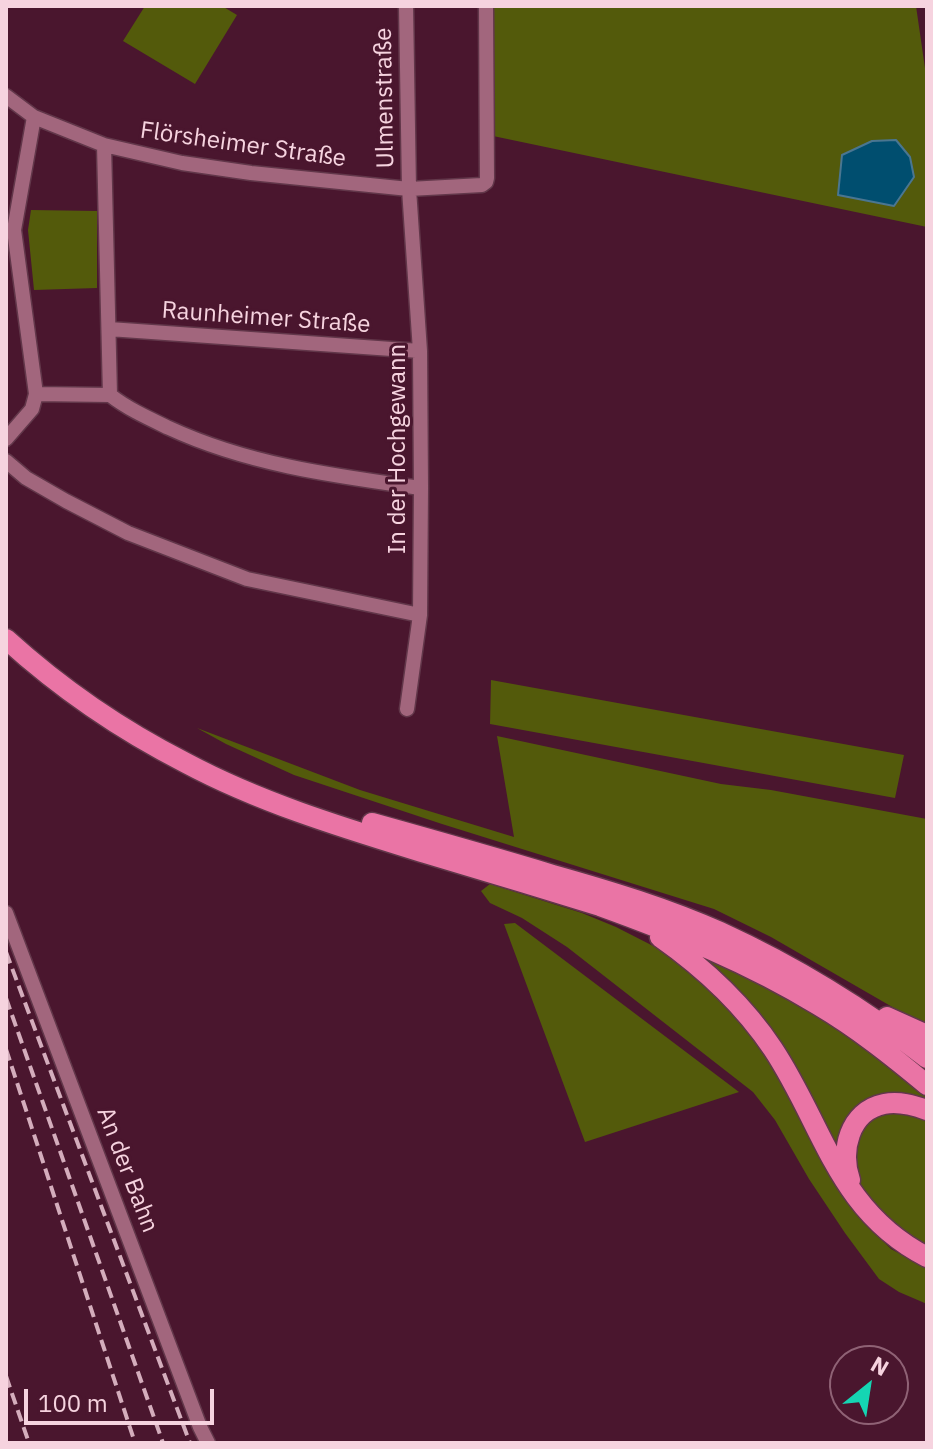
<!DOCTYPE html>
<html>
<head>
<meta charset="utf-8">
<style>
  body { margin:0 }
  #map { position:relative; width:933px; height:1449px; overflow:hidden; background:#4a162e; font-family:"IBM Plex Sans",sans-serif }
  canvas { display:block }
  .frame { position:absolute; inset:0; border:8px solid #f6d3df; pointer-events:none }
  .north { position:absolute; left:829px; top:1345px; width:80px; height:80px; box-sizing:border-box; background:#4a162e; border:2px solid #8f6275; border-radius:50%; rotate:30deg; font-size:22px; font-weight:700; line-height:32px; text-align:center; color:#f6d3df }
  .north::after { content:''; display:block; margin:auto; width:28px; height:36px; background:#15d5b3; clip-path:polygon(50% 0,100% 100%,50% 72%,0 100%) }
  .scale { position:absolute; left:24px; top:1389px; width:190px; height:36px; box-sizing:border-box; border:4px solid #f6d3df; border-top:0; padding-left:10px; font-size:24px; line-height:28px; white-space:nowrap; color:#f6d3df; -webkit-text-stroke:6px #4a162e; paint-order:stroke }
</style>
</head>
<body>
<div id="map">
<canvas width="933" height="1449"></canvas>
<div class="frame"></div>
<div class="north">N</div>
<div class="scale">100 m</div>
</div>
<script>
const g = document.querySelector('canvas').getContext('2d');
g.lineJoin = 'round';
function paint(path, color) { g.fillStyle = color; g.fill(path, 'evenodd'); }
function stroke(path, color, width, dash) { g.strokeStyle = color; g.lineWidth = width; g.lineCap = dash ? 'butt' : 'round'; g.setLineDash(dash || []); g.stroke(path); }
function write(font, color, halo, rows, align = 'center') {
  g.font = font + ' "IBM Plex Sans",sans-serif'; g.lineWidth = 6; g.setLineDash([]); g.textBaseline = 'middle'; g.strokeStyle = halo; g.fillStyle = color; for (const [text, x, y, turn = 0] of rows) {
    g.save(); g.translate(x, y); g.rotate((+turn || 0) * Math.PI / 180); g.textAlign = isNaN(turn) ? turn : align; if (halo) g.strokeText(text, 0, 0); g.fillText(text, 0, 0); g.restore();
  }
}
paint(new Path2D(`
  M145,6H222L237,15L195,84L123,41Z
  M491,6H916L927,82V227L493,136ZM872,141L838,195L842,155Z
  M31,210L97,211V288L34,290L28,230Z
  M491,680L904,755L895,798L490,724Z
  M197,728L360,790L514,837L497,736L721,784L771,790L927,819V1027L771,937L714,909L442,824L294,775L226,744Z
  M490,884L582,913L616,927L663,951L724,1003L760,1045L798,1107L826,1166L859,1217L891,1249L927,1268V1304L899,1292L879,1279L845,1233L809,1179L775,1120L753,1092L567,947L522,918L490,903L481,891Z
  M515,923L739,1092L585,1142L504,924Z
  M694,952C715,961 736,972 756,982C817,1013 875,1050 927,1096V1104L872,1103L841,1159L807,1097Z
  M889,1112L917,1113L927,1117V1249L904,1237L863,1198L852,1159L861,1127L874,1116Z`), '#535a0b');
const water = new Path2D(`
  M896,140L910,157L914,177L894,206L838,195L842,155L872,141Z`);
paint(water, '#004e6f');
stroke(water, '#4a7691', 2);
const minor = new Path2D(`
  M406,6L409,189L420,351L421,488L420,615L407,709
  M6,96L34,117L104,145L182,163L251,173L409,189L482,185L486,182L487,178L486,6
  M104,145L110,395
  M109,329L420,351
  M36,394L110,395
  M110,395C128,409 148,418 169,428C249,465 335,476 421,488
  M6,439L32,409L36,394L14,230L34,117
  M6,461L26,478L66,501L128,533L247,579L420,615
  M6,913L200,1427L208,1443`);
const highway = new Path2D(`
  M6,639C60,688 121,730 186,763C261,803 344,828 425,853C483,870 542,888 600,906C675,933 749,963 818,1005C857,1028 892,1056 927,1085
  M372,823C433,840 493,857 553,875C610,891 666,908 720,932C794,966 863,1008 927,1058
  M660,937C704,968 743,1004 773,1049C824,1126 837,1211 927,1257
  M887,1017L927,1035
  M850,1180C840,1151 849,1111 884,1104C899,1101 913,1105 927,1110`);
stroke(minor, '#62374a', 17);
stroke(highway, '#62374a', 23);
stroke(minor, '#a2667d', 14);
stroke(highway, '#ea74a5', 20);
stroke(new Path2D(`
  M6,952L190,1443
  M6,998L163,1443
  M6,1049L135,1443
  M6,1376L29,1443`), '#d4adbc', 4, [12, 6]);
write('24px', '#f6d3df', '#4a162e', [
  ["Ulmenstraße",385,98,-91],
  ["Flörsheimer Straße",243,145,8],
  ["Raunheimer Straße",266,318,4],
  ["In der Hochgewann",398,449,-90],
  ["An der Bahn",127,1170,69]
]);
</script>
</body>
</html>
